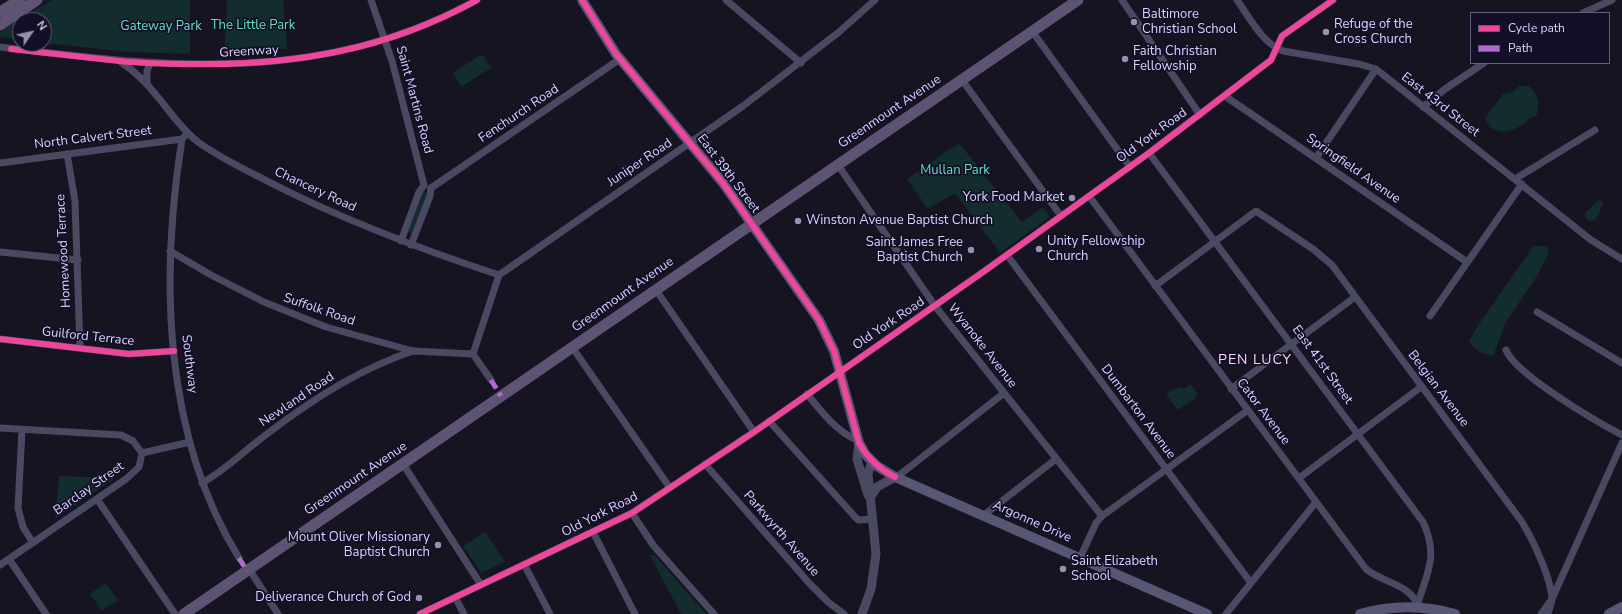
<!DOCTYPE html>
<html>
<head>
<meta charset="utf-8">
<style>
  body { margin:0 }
  #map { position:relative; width:1622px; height:614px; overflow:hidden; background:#161421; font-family:"Nunito Sans",sans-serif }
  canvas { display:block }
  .legend { position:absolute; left:1470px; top:12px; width:140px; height:52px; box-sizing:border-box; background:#130f26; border:1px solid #625e7d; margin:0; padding:5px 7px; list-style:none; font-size:12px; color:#d9d4ff }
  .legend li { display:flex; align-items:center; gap:8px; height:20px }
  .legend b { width:20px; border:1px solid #625e7d }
  .north { position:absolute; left:12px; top:12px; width:40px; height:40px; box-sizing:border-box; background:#130f26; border:1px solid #625e7d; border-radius:50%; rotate:56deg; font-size:11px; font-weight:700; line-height:16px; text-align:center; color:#d9d4ff }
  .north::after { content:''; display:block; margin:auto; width:14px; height:18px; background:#9591b1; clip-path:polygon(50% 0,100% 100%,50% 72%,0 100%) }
</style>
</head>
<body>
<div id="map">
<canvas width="1622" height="614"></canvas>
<ul class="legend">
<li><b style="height:5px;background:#ed469a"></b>Cycle path</li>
<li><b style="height:5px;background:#b06ccc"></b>Path</li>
</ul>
<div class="north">N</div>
</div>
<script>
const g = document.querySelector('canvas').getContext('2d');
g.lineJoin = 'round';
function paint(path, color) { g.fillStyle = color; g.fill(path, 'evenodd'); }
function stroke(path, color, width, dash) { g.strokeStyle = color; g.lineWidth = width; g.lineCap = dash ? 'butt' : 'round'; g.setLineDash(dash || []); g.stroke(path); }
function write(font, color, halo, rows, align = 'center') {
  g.font = font + ' "Nunito Sans",sans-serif'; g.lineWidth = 3.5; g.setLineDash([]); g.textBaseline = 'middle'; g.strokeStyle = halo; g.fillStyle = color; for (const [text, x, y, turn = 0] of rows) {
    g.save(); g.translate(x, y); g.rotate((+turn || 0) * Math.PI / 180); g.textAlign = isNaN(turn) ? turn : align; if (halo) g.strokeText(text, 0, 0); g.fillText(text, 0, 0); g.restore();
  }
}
paint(new Path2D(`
  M53,0H190V54L129,52L44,43V20H20V40L0,37V32L24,16Z
  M227,0H283L287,49L224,54Z
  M480,55L484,56L491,68L461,87L453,73Z
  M1519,86H1529C1538,94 1541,104 1536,116C1530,117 1530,119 1526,122C1511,134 1493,137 1485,118L1503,94L1512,92Z
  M959,143L1022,222L1043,207L1050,217L1000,253L955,193L928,209L907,179Z
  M422,192H425L428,195L411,234L408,231Z
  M1598,200L1602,201L1603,203L1598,216L1595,220L1589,221L1586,218L1585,213Z
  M1534,245L1547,247L1549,253L1537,276L1506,322L1493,356C1482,354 1474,350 1469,341L1477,327Z
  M1190,384L1198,394L1194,399L1178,410L1167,396V393L1179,387L1184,389Z
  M59,476L115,478L55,519Z
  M485,532L505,562L481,573L463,546Z
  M654,554L706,614H681L650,556Z
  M106,583L118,600L102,611L90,594Z`), '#132c2d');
stroke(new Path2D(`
  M371,0L392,61L424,185
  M726,0L801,63
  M1122,0L1200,115
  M1237,0C1250,18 1262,43 1283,51L1359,64L1376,69L1591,240L1622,259
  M1583,13L1612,0
  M1032,31L1130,167
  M0,47C169,68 322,85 477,0
  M121,62C134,71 146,82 156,95C170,111 181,129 198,142C220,158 246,170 269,182C343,220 420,249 499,275
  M962,80L1061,216
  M147,84V71L150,63
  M1225,96L1467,262
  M1423,107L1445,89L1484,63
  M182,139C160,278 163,434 239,558
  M1149,153L1423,522C1439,556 1427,573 1417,606
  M67,154L75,201L80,348
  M1316,158L1376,69
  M0,163L182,139L185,136
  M838,165L935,306L1102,516
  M1515,179L1595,130
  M431,188L620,59
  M1089,196L1366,569C1381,582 1413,585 1417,606
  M401,241L419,192L424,185
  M411,245L430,196L431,188
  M170,251L211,275L264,302L326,327L413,351L473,354
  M0,252L78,260
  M1007,255L1251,583
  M1155,286L1256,211L1313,249L1332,265L1522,522C1533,540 1551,578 1552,599C1552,603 1549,609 1548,614
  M656,290L754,432
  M1537,312L1622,363
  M1430,316L1522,184
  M0,339L129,354L174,351
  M572,347L670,488
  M1506,350C1515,374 1597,422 1622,435
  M473,354L499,275L743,106L839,32L875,0
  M473,354L491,380
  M1231,389L1355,297
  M807,394C820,410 837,432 857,440
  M769,421L856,518L859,520L873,519
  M0,428L121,435L133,441L142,453
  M22,430L18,508L23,527L33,543
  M142,453L190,442
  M403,464L481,585
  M705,464L809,583L828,602L844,614
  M895,477L902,473L1004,393
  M1299,478L1421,387
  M202,483C224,471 243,452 263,437C308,402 358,369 413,351
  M97,499L175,614
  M632,513L653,545L714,614
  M984,515L1056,459
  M593,532L635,614
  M1080,558L1096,523L1102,516L1248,410
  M9,559L46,614
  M524,564L550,614
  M0,565L126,479L139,467L142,453
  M249,569L278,614
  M455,597L464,614
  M420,614L632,513L754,432L983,272L1149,153L1271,60L1282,36L1333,0
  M1226,614L1316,502
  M1541,614L1552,599L1622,443`), '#4a4962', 7);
stroke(new Path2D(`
  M859,443L857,459L868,495
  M870,498L877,487L895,477
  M862,614L871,589L876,554L868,474L872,461`), '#4a4962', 9);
stroke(new Path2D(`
  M582,0L616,54L723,183L819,320L834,351L859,443L865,454L877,466L895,477L1207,614
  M1360,614C1392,605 1423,605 1455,614
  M1609,614L1622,607`), '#575674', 10);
stroke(new Path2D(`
  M0,12L20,0
  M0,25L37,0
  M184,614L1078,0`), '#5e5373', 11);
stroke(new Path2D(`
  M491,380L501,396
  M239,558L247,571`), '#b06ccc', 5, [10, 5]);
stroke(new Path2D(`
  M582,0L616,54L723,183L819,320L834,351L859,443C868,459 879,469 895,477
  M11,49C47,53 83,57 119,61C145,64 172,64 198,64C298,65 388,49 477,0
  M0,339L129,354L174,351
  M420,614L632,513L754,432L983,272L1149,153L1271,60L1282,36L1333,0`), '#ed469a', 6);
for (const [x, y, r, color] of [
  [1134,22,4,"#9591b1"],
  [1326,32,4,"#9591b1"],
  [1125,59,4,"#9591b1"],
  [1072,198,4,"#9591b1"],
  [798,221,4,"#9591b1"],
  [1039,249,4,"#9591b1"],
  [971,250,4,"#9591b1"],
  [438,545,4,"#9591b1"],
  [1063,569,4,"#9591b1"],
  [419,598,4,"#9591b1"]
]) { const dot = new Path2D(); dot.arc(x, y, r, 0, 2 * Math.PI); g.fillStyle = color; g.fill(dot); stroke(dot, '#130f26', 1.5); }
write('13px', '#d9d4ff', '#130f26', [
  ["Baltimore",1142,15],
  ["Christian School",1142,30],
  ["Refuge of the",1334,25],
  ["Cross Church",1334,40],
  ["Faith Christian",1133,52],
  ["Fellowship",1133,67],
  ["York Food Market",1064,198,"right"],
  ["Winston Avenue Baptist Church",806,221],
  ["Unity Fellowship",1047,242],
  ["Church",1047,257],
  ["Saint James Free",963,243,"right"],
  ["Baptist Church",963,258,"right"],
  ["Mount Oliver Missionary",430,538,"right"],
  ["Baptist Church",430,553,"right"],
  ["Saint Elizabeth",1071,562],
  ["School",1071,577],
  ["Deliverance Church of God",411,598,"right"]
], 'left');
write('13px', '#5fe0c0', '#130f26', [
  ["The Little Park",253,26],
  ["Gateway Park",161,27],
  ["Mullan Park",955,171]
]);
write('13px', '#d9d4ff', '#130f26', [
  ["Greenway",249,52,-3],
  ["Saint Martins Road",414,100,75],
  ["East 43rd Street",1440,105,38],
  ["Greenmount Avenue",890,112,-34],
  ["Fenchurch Road",519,114,-34],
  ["Old York Road",1152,136,-36],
  ["North Calvert Street",93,138,-7],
  ["Juniper Road",640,163,-34],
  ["Springfield Avenue",1353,169,35],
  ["East 39th Street",728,174,53],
  ["Chancery Road",315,190,25],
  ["Homewood Terrace",64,251,-93],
  ["Greenmount Avenue",623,295,-35],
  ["Suffolk Road",319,310,19],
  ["Old York Road",889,324,-34],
  ["Guilford Terrace",88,337,6],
  ["Wyanoke Avenue",982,346,52],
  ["Southway",189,364,83],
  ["East 41st Street",1322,365,54],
  ["Belgian Avenue",1438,389,53],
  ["Newland Road",297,400,-34],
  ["Dumbarton Avenue",1138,412,53],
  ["Cator Avenue",1263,412,53],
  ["Greenmount Avenue",356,479,-34],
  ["Barclay Street",89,489,-35],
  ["Old York Road",600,515,-27],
  ["Argonne Drive",1032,522,24],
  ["Parkwyrth Avenue",781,534,49]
]);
g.letterSpacing = '1px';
write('14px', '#ffd6f0', '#130f26', [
  ["PEN LUCY",1255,361]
]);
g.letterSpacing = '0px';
</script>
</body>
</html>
